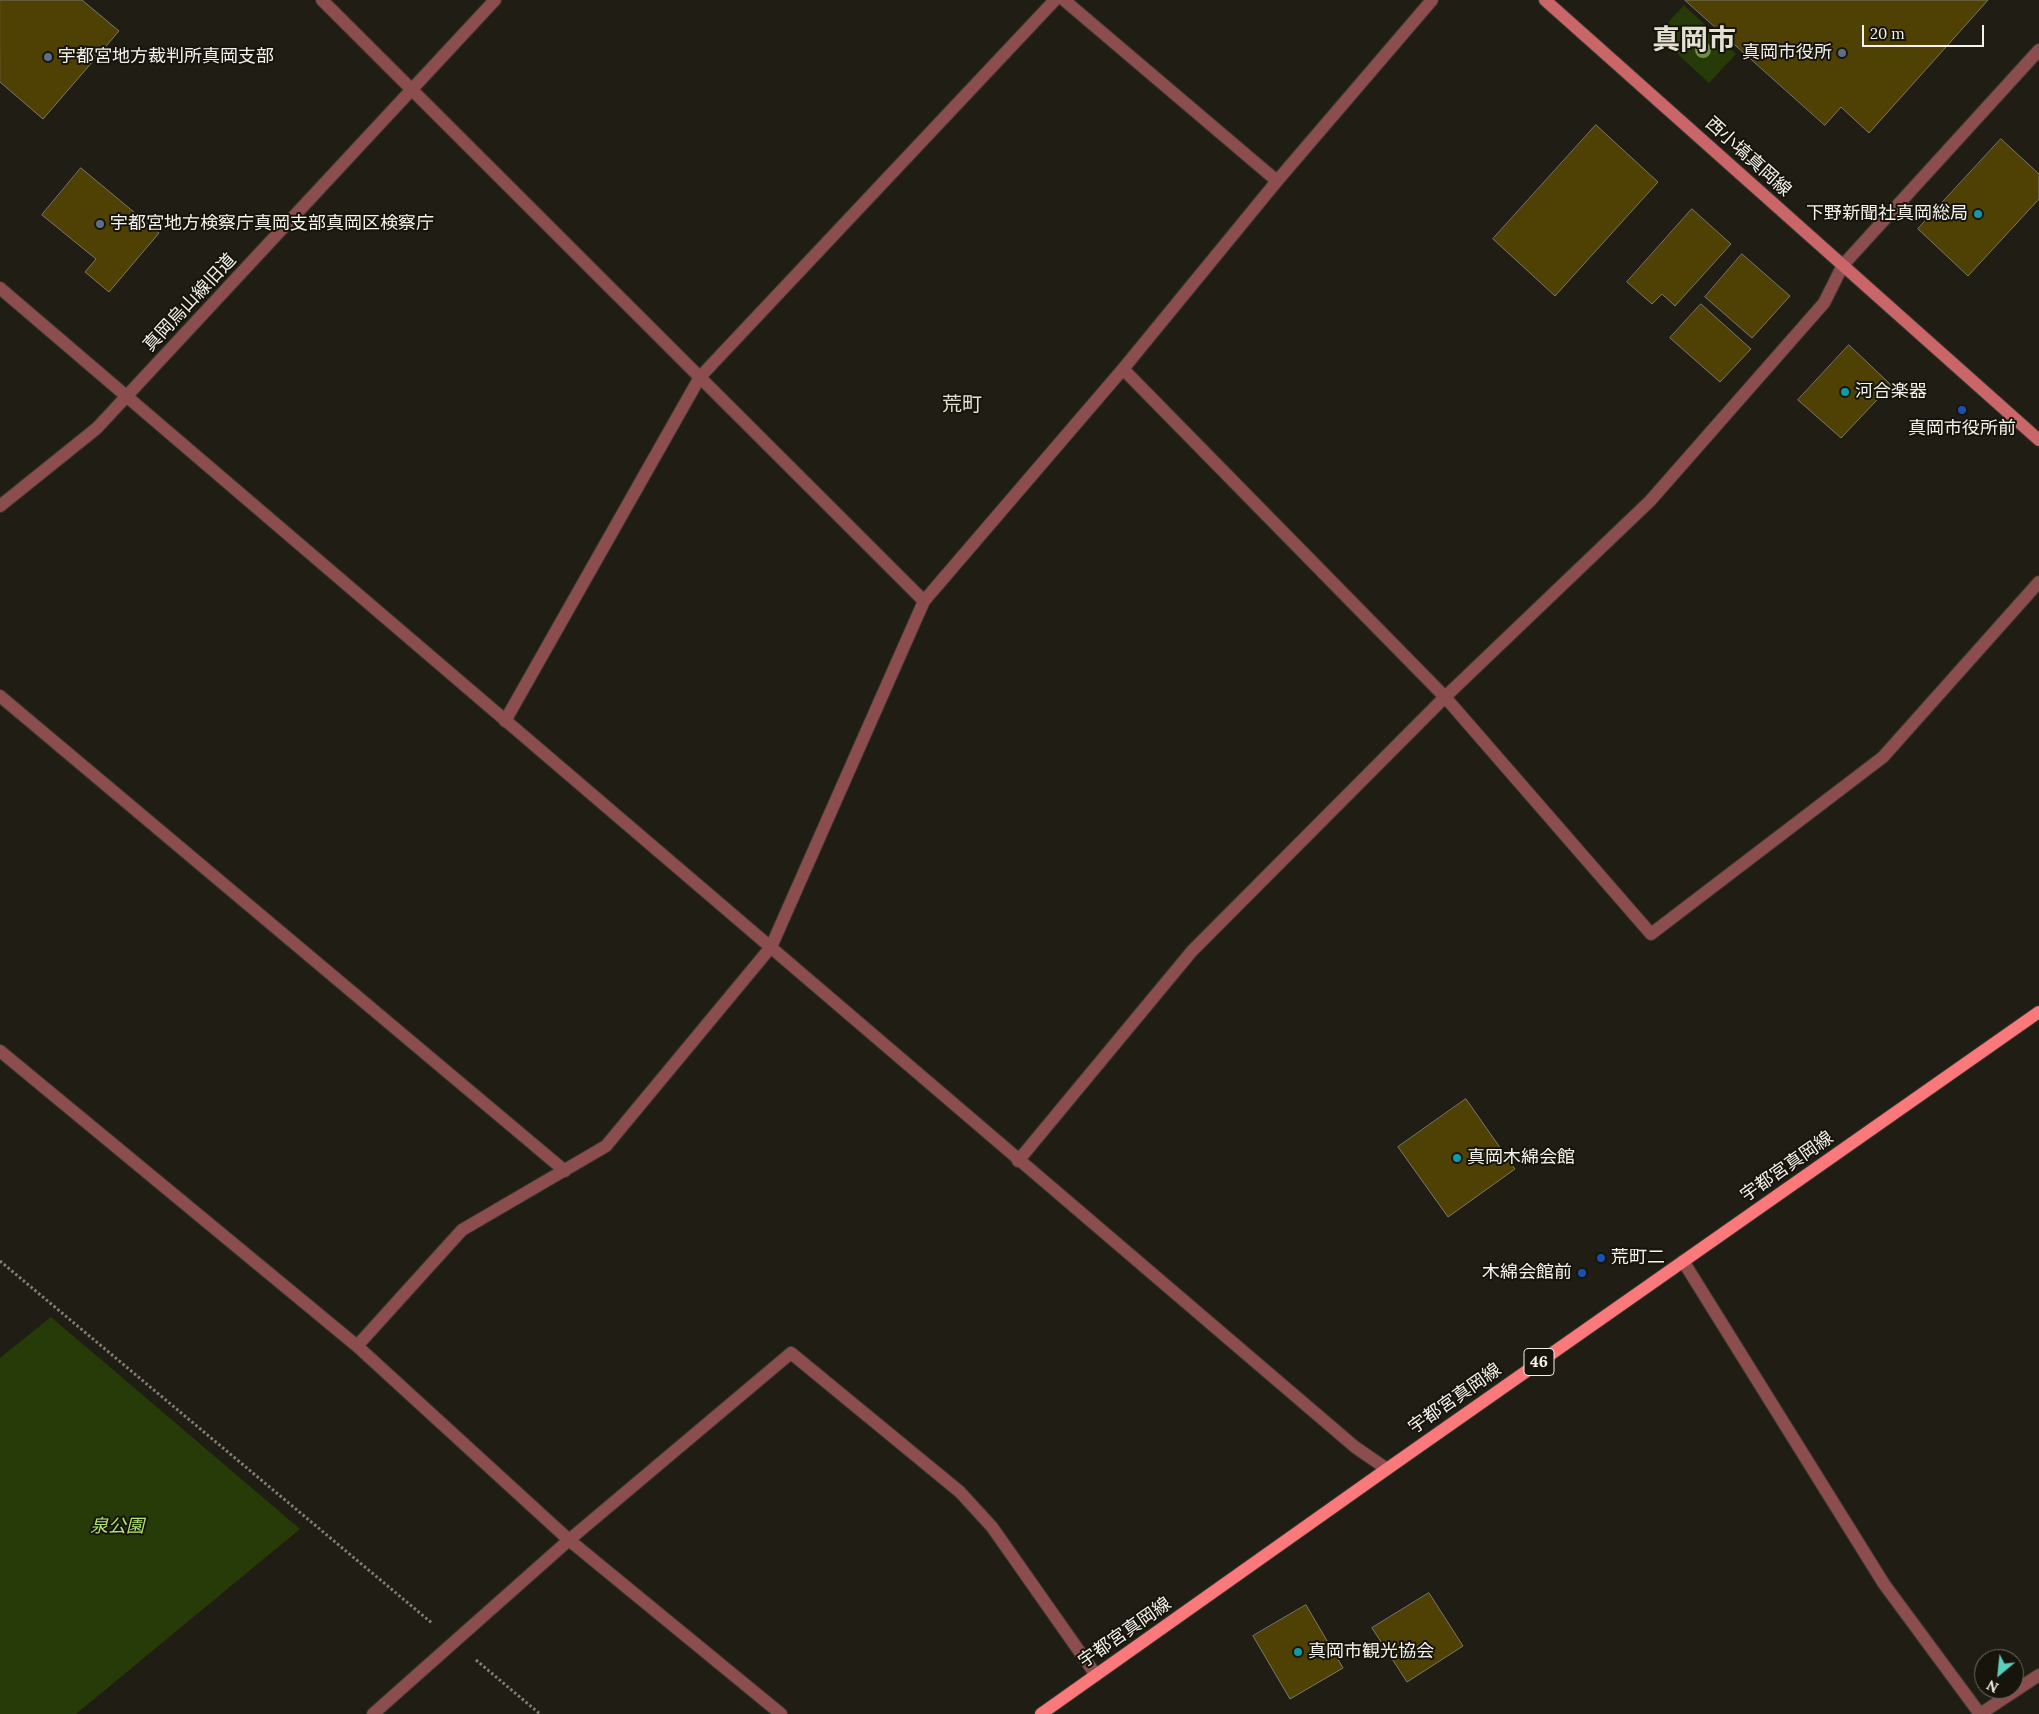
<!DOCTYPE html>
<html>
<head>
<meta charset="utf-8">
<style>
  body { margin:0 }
  #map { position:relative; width:2039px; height:1714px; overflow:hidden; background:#201d14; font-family:Lora,serif }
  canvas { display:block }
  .north { position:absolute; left:1974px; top:1649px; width:50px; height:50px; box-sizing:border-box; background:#16140b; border:1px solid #6f6d65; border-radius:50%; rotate:208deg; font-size:14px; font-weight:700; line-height:20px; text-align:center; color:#f4f2ec }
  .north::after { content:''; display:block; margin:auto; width:18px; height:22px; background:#5bcebc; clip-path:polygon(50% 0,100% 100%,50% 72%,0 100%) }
  .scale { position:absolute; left:1862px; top:25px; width:122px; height:22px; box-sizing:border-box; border:2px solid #f4f2ec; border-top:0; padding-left:6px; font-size:15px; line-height:18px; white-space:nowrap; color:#f4f2ec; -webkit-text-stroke:4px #16140b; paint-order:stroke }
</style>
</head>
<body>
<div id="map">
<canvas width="2039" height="1714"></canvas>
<div class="north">N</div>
<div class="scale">20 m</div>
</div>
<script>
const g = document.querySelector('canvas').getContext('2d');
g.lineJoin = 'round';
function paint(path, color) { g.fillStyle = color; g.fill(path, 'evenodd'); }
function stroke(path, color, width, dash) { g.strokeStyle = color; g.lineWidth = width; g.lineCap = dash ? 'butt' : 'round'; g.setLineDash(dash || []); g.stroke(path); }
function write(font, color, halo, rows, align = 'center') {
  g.font = font + ' Lora,"Noto Sans JP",serif'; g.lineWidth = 4; g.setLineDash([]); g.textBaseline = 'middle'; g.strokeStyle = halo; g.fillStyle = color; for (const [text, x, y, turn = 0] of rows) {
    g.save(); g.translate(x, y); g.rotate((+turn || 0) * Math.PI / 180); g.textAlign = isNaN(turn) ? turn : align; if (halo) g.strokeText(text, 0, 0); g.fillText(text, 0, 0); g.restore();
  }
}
paint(new Path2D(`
  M1684,5L1736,54L1709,83L1657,35Z
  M51,1317L300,1529L76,1714H0V1358Z`), '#263b07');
const building = new Path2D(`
  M0,0H82L119,31L43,119L0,82Z
  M1685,0H1988L1869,133L1841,107L1825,125Z
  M1596,125L1658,182L1555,296L1493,239Z
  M2001,139L2039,174V199L1968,276L1918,229Z
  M81,168L159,233L109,292L85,272L96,259L42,215Z
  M1692,209L1731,244L1675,306L1662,294L1652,304L1627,282Z
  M1742,254L1790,296L1752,338L1705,297Z
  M1701,304L1751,349L1720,382L1670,338Z
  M1849,345L1891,385L1841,438L1798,400Z
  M1466,1099L1515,1169L1448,1217L1398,1147Z
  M1429,1593L1463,1646L1407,1682L1372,1628Z
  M1306,1605L1343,1668L1290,1699L1253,1636Z`);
paint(building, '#4e4103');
stroke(building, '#7b796c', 1);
const minor = new Path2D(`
  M322,0L924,601
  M1064,0L1277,181
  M1123,369L1445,697L1651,934L1883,757L2039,582
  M0,696L565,1171
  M505,721L700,377L1055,0
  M0,1051L357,1346L569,1540L781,1714
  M1018,1161L1192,951L1445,697L1650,501L1824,303L1843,265L2039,50
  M1683,1261L1884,1584L1980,1714
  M357,1346L462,1230L606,1146L771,947L924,601L1123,369L1277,181L1432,0
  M373,1714L569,1540L791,1353L960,1492L992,1527L1096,1675
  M1980,1714L2039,1675`);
const tertiary = new Path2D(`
  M0,288C454,672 902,1063 1355,1447L1387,1469
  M0,506L97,428L495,0`);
const secondary = new Path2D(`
  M1545,0L2039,440`);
const primary = new Path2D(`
  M1041,1714L1387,1469L2039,1012`);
stroke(minor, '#39372e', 14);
stroke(tertiary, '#39372e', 14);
stroke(secondary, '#39372e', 14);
stroke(primary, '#39372e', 14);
stroke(new Path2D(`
  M0,1261L433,1624
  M476,1660L540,1714`), '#807e76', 3, [2.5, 2.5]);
stroke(minor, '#8b4d4d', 12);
stroke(tertiary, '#8b4d4d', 12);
stroke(secondary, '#ca6667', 12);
stroke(primary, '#fb797b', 12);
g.fillStyle = '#708b47';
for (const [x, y] of [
  [1703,50]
]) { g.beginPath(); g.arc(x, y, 8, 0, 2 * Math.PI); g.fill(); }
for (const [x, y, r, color] of [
  [1842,53,5,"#5c6f8a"],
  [48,57,5,"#5c6f8a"],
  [1978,214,5,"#0f9aa8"],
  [100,224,5,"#5c6f8a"],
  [1845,392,5,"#0f9aa8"],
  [1962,410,5,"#1a4fb4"],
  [1457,1158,5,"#0f9aa8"],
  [1601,1258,5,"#1a4fb4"],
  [1582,1273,5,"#1a4fb4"],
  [1298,1652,5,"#0f9aa8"]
]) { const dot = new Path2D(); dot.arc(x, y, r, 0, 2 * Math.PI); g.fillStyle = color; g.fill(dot); stroke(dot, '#16140b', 2); }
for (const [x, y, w] of [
  [1539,1362,30]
]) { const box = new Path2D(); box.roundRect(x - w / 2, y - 13.5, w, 27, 4); g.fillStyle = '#16140b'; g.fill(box); stroke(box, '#f4f2ec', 1); }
write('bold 16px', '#f4f2ec', null, [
  ["46",1539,1362]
]);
write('18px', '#f4f2ec', '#16140b', [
  ["真岡市役所",1832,53,"right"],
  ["宇都宮地方裁判所真岡支部",58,57],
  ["下野新聞社真岡総局",1968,214,"right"],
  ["宇都宮地方検察庁真岡支部真岡区検察庁",110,224],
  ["河合楽器",1855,392],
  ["真岡市役所前",1962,429,"center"],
  ["真岡木綿会館",1467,1158],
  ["荒町二",1611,1258],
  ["木綿会館前",1572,1273,"right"],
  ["真岡市観光協会",1308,1652]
], 'left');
write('18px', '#f4f2ec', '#16140b', [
  ["西小塙真岡線",1748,157,42],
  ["真岡烏山線旧道",190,303,-47],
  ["宇都宮真岡線",1787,1167,-35],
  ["宇都宮真岡線",1455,1399,-35],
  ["宇都宮真岡線",1125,1633,-35]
]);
write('italic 18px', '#b1e570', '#16140b', [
  ["泉公園",117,1527]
]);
write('20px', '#e4e1d4', '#16140b', [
  ["荒町",962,405]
]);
write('bold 28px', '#e4e1d4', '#16140b', [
  ["真岡市",1694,41]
]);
</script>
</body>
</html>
